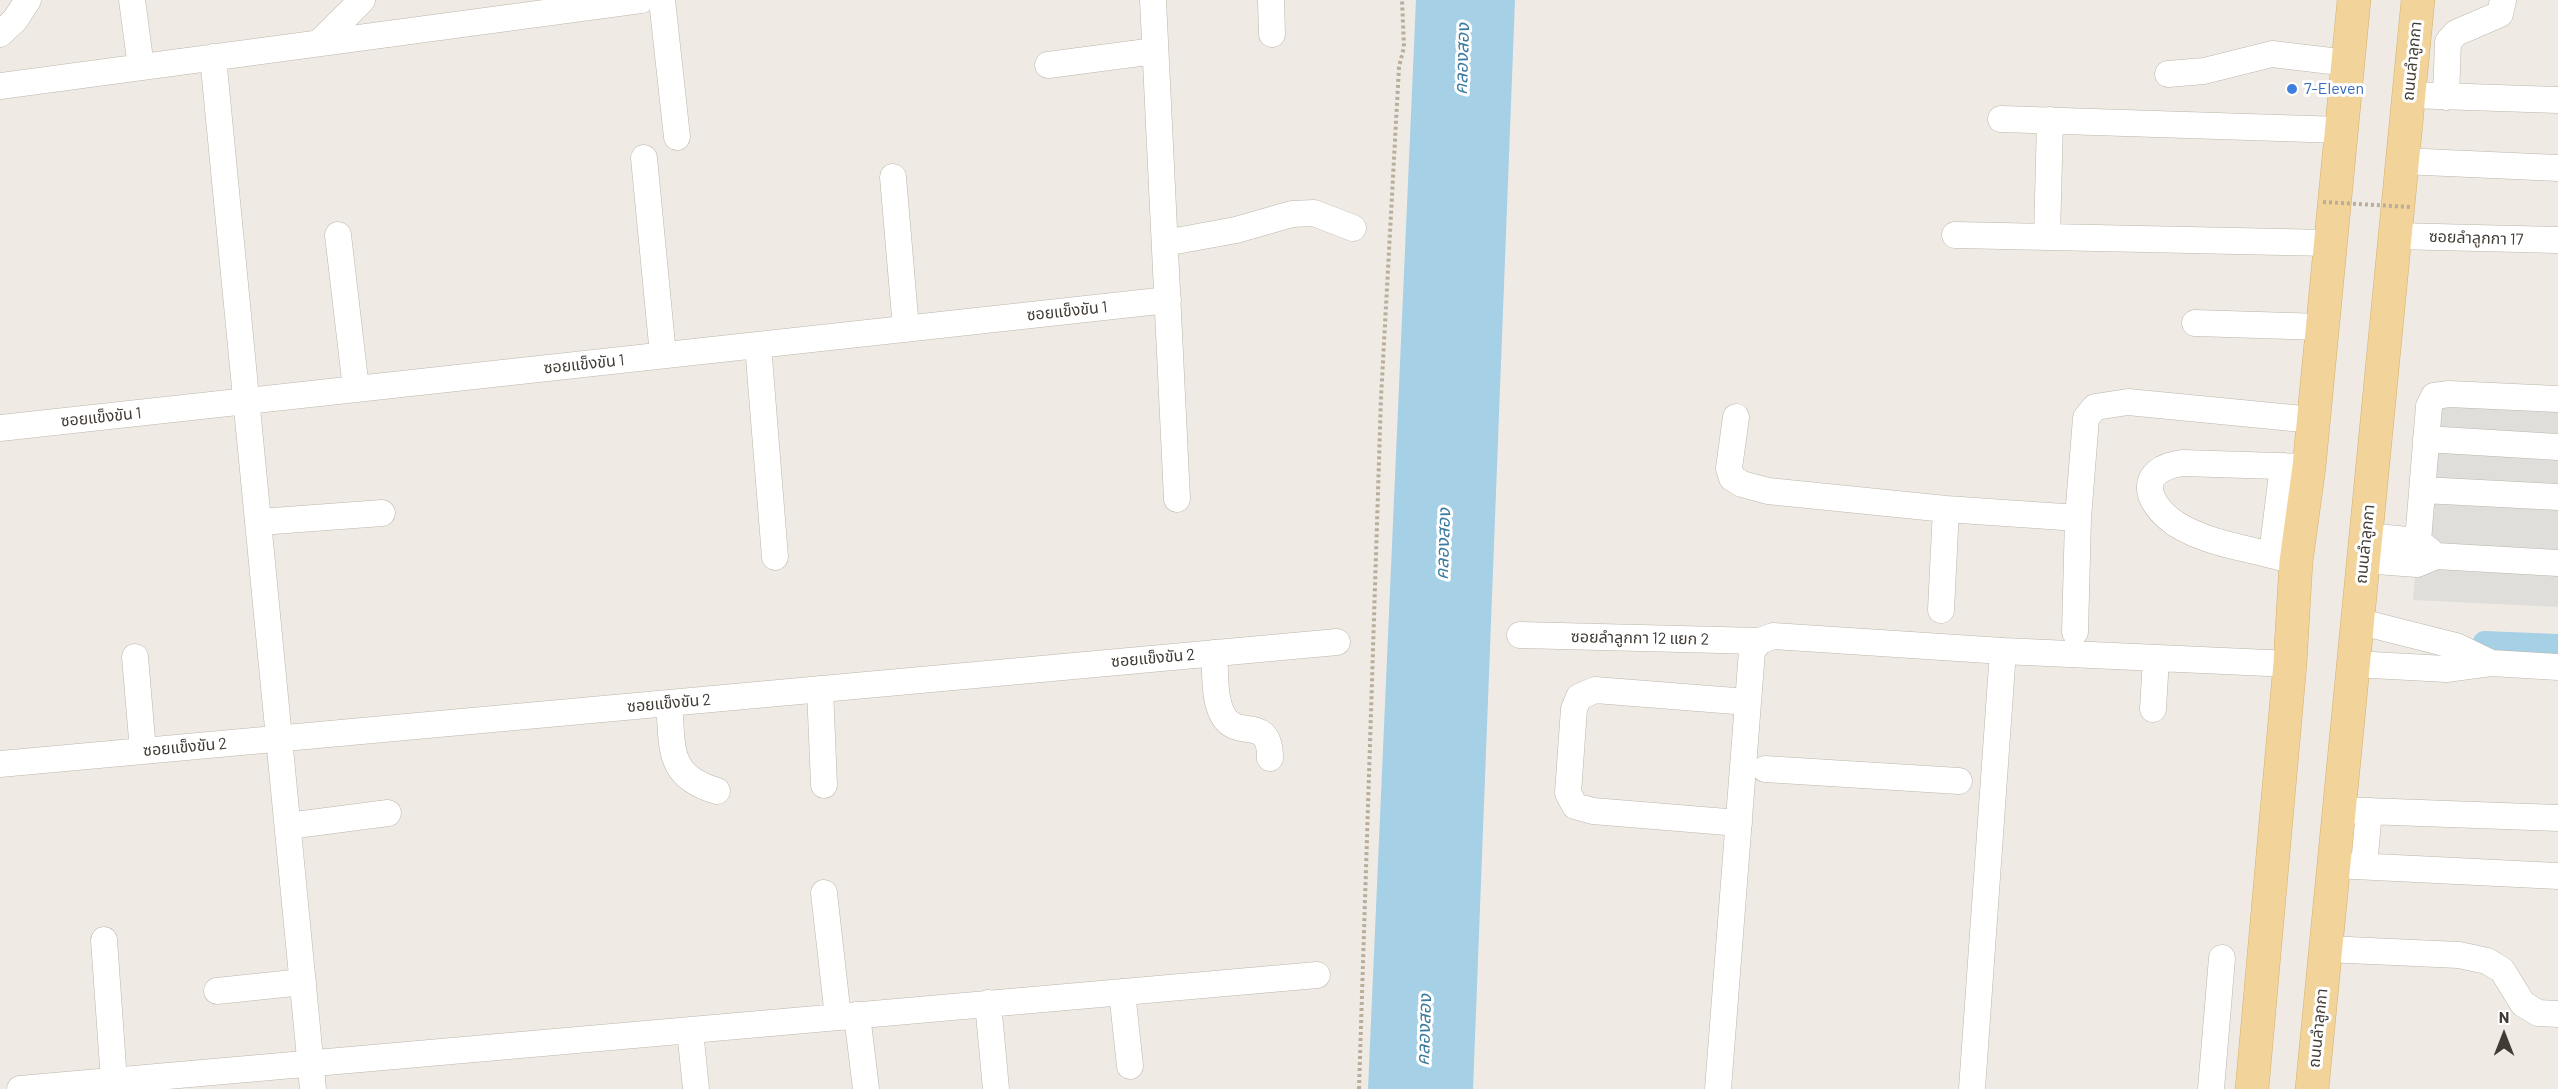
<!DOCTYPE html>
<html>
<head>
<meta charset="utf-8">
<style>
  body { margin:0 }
  #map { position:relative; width:2558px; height:1089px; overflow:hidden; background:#efebe4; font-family:Barlow,sans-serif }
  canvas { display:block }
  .north { position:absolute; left:2474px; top:1005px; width:60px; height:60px; -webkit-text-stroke:4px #fff; paint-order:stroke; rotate:0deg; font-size:16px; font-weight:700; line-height:24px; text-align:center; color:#413b34 }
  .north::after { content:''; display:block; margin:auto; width:21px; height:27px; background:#413b34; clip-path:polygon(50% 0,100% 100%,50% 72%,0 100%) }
</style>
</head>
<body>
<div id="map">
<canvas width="2558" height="1089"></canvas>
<div class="north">N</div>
</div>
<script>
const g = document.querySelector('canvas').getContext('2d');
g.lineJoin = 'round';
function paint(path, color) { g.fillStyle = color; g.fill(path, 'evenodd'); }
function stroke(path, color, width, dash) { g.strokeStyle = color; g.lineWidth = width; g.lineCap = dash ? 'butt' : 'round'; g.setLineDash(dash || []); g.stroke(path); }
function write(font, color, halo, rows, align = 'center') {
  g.font = font + ' Barlow,"Noto Sans Thai",sans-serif'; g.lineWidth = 6; g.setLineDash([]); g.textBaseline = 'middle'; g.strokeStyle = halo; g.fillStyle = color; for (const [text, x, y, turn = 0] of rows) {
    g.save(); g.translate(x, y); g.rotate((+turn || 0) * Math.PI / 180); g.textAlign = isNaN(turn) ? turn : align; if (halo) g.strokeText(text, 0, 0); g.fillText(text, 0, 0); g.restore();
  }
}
paint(new Path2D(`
  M2430,400L2558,403V607L2413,600Z`), '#e0dedb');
paint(new Path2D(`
  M1416,0H1515L1473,1089H1368Z`), '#a6d0e6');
stroke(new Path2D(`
  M2484,642L2558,645`), '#a6d0e6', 22);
const minor = new Path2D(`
  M132,0L141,67
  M662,0L677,137
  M1153,0L1177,499
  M1271,0L1272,34
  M0,34L15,20L28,0
  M319,43L362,0
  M213,57L313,1089
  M1048,65L1155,51
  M2168,74L2204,71L2272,54L2348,63
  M0,86L641,0
  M2409,95L2558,100
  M2446,97L2448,42L2456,33L2500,14L2503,0
  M2001,119L2341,130
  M644,158L663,355
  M2402,161L2558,168
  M893,177L906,329
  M338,235L356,389
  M1955,235L2329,243
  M2395,236L2558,240
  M2047,237L2050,120
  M1165,243L1236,230L1292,214L1314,213L1353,228
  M2195,323L2322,327
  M758,345L775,557
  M1736,417L1729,468L1732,478L1742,484L1768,491L1946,509L2078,518L2086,418L2095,407L2128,402L2313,420
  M0,428L1168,300
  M2426,439L2558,447
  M2423,490L2558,497
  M260,522L382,513
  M2366,536L2418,541L2430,551
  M2418,541L2429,406L2434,396L2449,394L2558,399
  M2272,554L2283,466
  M2363,560L2417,564L2436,556L2558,563
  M2296,562C2258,549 2211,546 2176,524C2144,502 2136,469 2183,463L2309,467
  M1941,610L1946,509
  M2357,621L2456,646L2491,663
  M2075,632L2078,518
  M1520,635L1760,641
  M1214,653C1216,672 1213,700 1224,717C1238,740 1270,714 1270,758
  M135,657L143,751
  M2353,664L2446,669L2491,663L2558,667
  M820,689L824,785
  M669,703C673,748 666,776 717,791
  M2153,709L2156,658
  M0,764L1337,642
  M1765,769L1959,781
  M2339,810L2558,818
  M1739,823L1593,811L1575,806L1568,793L1574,709L1579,697L1595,690L1748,702
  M288,826L388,813
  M2334,865L2558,876
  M2364,866L2369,811
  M824,893L838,1017
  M104,940L114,1081
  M2326,949L2459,955L2487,961L2502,970L2523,1004L2538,1013L2558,1014
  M217,991L303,982
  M1122,992L1130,1066
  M988,1003L996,1089
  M857,1015L866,1089
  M690,1030L696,1089
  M20,1089L1317,975
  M1718,1089L1752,651L1760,641L1773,636L2003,651L2290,664
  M1972,1089L2003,651
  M2211,1089L2222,958`);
const major = new Path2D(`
  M2252,1089L2290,664L2296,562L2309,467L2354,0
  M2312,1089L2418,0`);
stroke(minor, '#bcb5aa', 27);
stroke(major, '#d4af6d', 34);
stroke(new Path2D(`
  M1359,1089L1381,398L1399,67L1404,47L1402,0`), '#baad9a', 4, [3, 3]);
stroke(minor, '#fff', 26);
stroke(major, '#f2d49a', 33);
stroke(new Path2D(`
  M2323,202L2410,207`), '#baad9a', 4, [3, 3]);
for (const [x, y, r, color] of [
  [2292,89,6,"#3f7fe0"]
]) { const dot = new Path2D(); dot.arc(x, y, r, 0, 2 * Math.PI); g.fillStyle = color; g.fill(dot); stroke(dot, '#fff', 2); }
write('16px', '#413b34', '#fff', [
  ["ถนนลำลูกกา",2412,61,-84],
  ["ซอยลำลูกกา 17",2476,238,2],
  ["ซอยแข็งขัน 1",1067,311,-6],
  ["ซอยแข็งขัน 1",584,364,-6],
  ["ซอยแข็งขัน 1",101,417,-6],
  ["ถนนลำลูกกา",2365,544,-84],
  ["ซอยลําลูกกา 12 แยก 2",1640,638,1],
  ["ซอยแข็งขัน 2",1153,658,-5],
  ["ซอยแข็งขัน 2",669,703,-5],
  ["ซอยแข็งขัน 2",185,747,-5],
  ["ถนนลำลูกกา",2318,1028,-84]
]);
write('16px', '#366cbe', '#fff', [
  ["7-Eleven",2304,89]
], 'left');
write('italic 18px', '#3b7b9f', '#fff', [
  ["คลองสอง",1462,59,-88],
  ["คลองสอง",1443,544,-88],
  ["คลองสอง",1424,1030,-88]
]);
</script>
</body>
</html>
